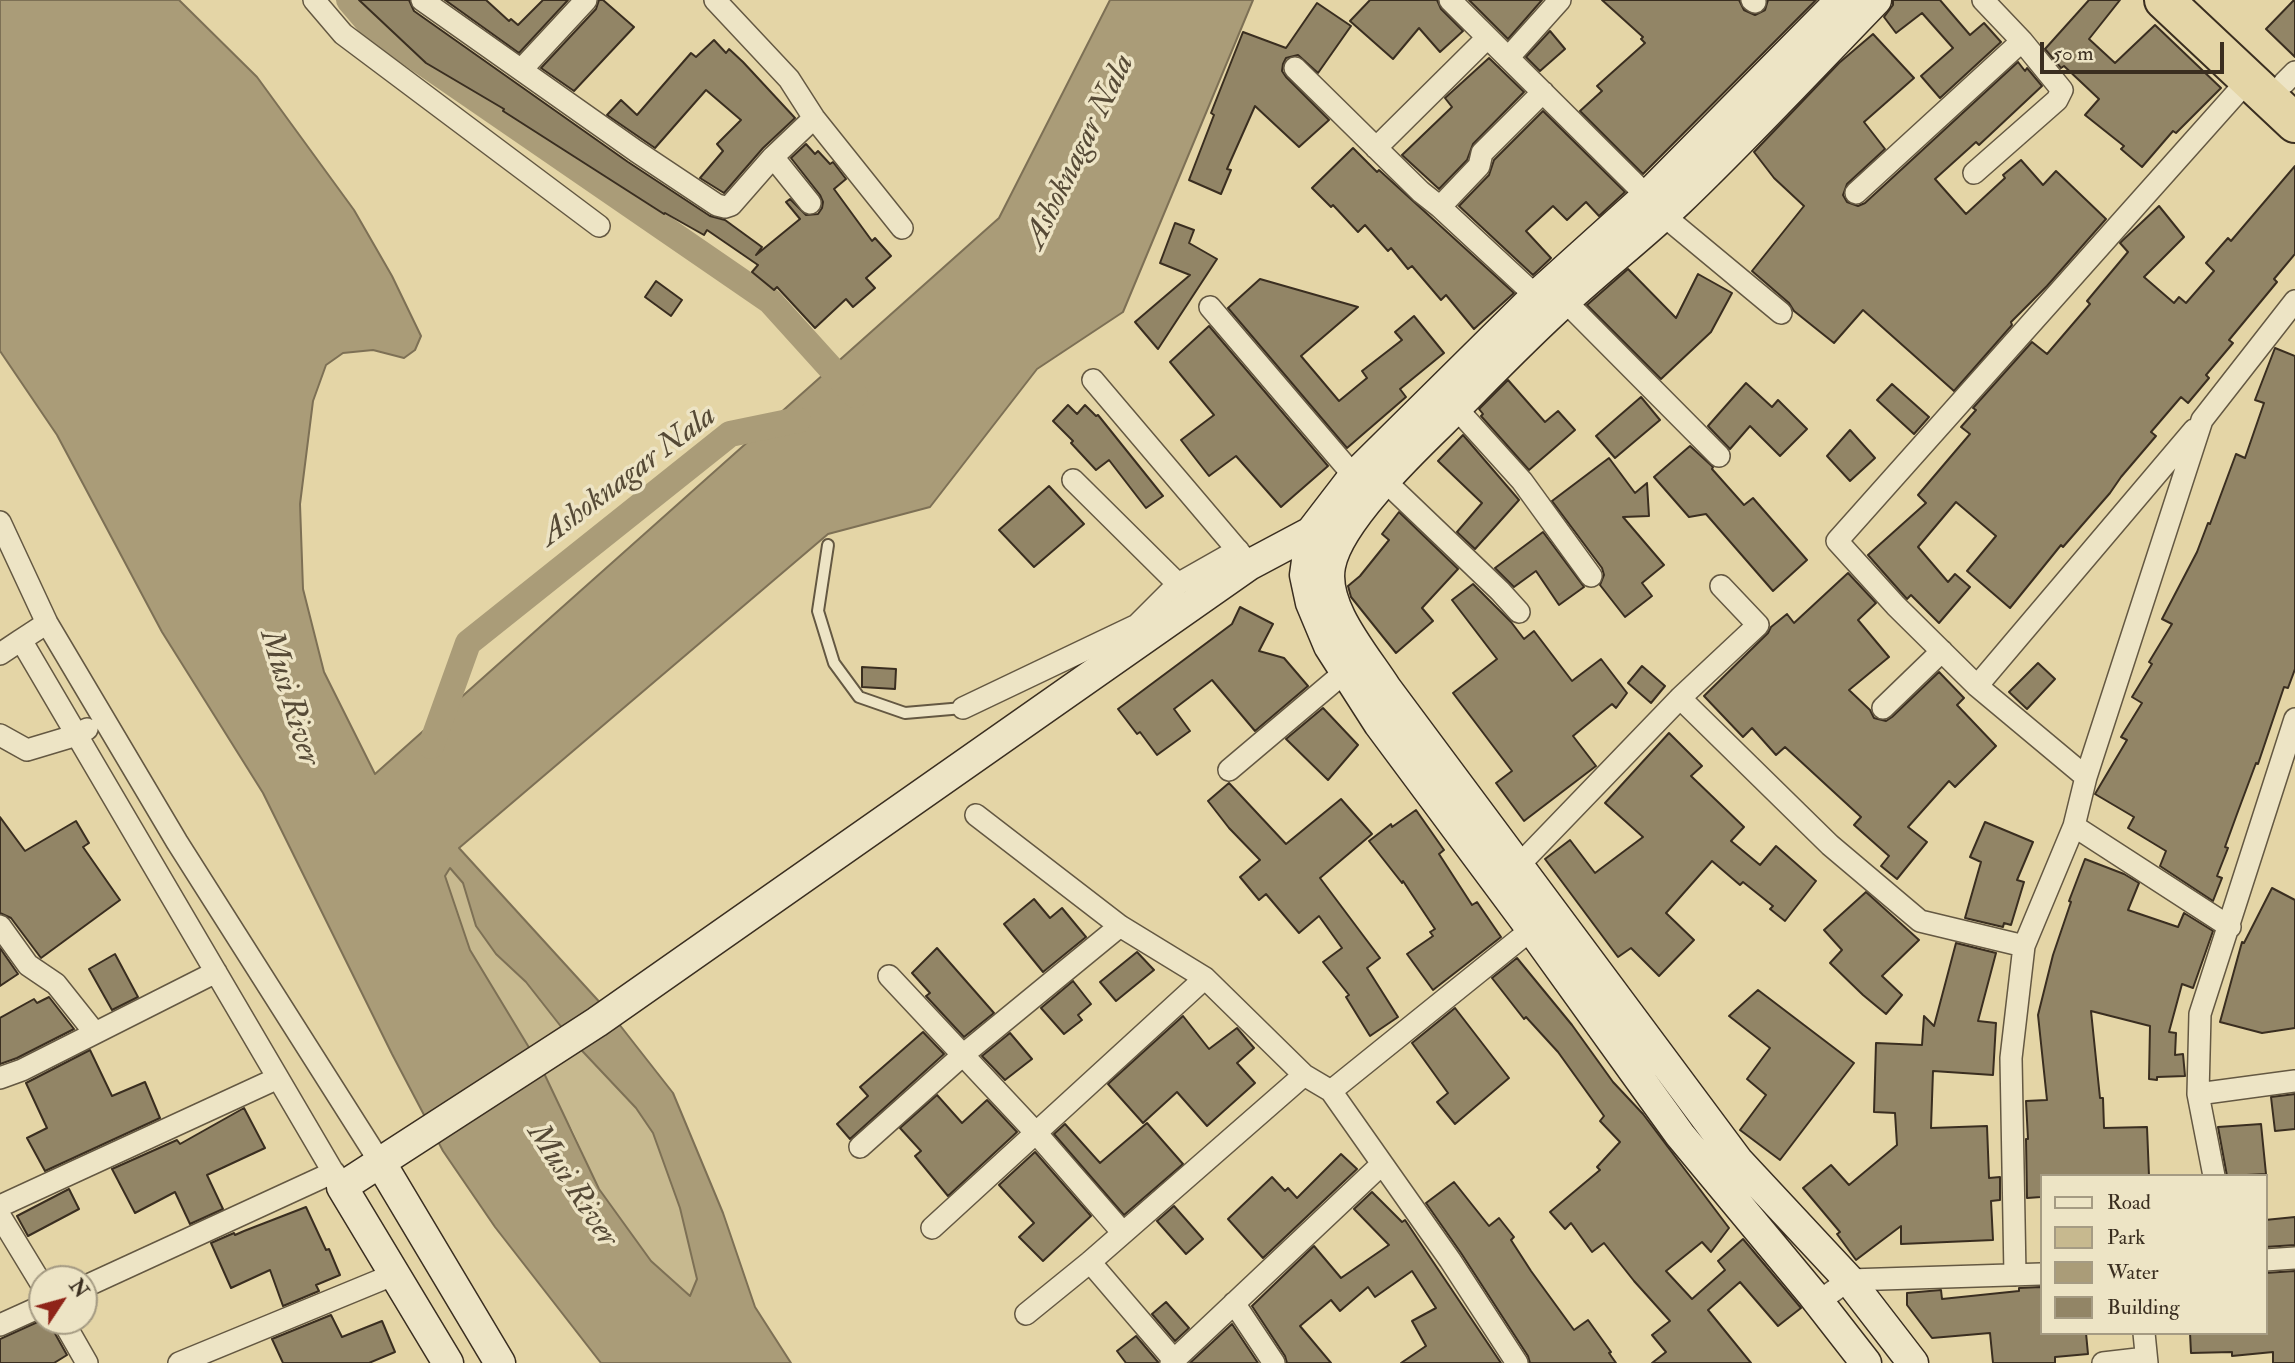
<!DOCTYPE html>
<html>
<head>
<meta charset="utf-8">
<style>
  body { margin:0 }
  #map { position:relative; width:2295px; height:1363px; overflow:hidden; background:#e4d5a6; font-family:"IM FELL Double Pica",serif }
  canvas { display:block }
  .legend { position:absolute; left:2040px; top:1174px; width:228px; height:161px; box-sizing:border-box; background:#ede4c5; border:2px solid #a59b83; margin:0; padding:9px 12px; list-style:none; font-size:21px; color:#3a2e20 }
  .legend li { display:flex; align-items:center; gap:14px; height:35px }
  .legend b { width:35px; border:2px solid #a59b83 }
  .north { position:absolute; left:28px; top:1265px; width:70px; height:70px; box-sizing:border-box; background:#ede4c5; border:2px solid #a59b83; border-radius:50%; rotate:54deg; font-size:19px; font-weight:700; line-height:28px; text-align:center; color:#3a2e20 }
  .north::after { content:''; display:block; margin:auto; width:24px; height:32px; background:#8f2418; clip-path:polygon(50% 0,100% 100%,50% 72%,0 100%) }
  .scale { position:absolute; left:2040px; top:42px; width:184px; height:32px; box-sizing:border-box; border:4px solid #3a2e20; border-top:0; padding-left:9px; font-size:21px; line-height:24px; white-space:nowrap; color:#3a2e20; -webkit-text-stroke:5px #ede4c5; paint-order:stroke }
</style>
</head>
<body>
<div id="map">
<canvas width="2295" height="1363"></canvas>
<ul class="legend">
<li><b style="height:9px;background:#ede4c5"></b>Road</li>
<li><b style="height:19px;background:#c7b98f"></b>Park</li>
<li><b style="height:19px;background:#aa9c78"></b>Water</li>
<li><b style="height:19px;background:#928566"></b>Building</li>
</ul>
<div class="north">N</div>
<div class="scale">50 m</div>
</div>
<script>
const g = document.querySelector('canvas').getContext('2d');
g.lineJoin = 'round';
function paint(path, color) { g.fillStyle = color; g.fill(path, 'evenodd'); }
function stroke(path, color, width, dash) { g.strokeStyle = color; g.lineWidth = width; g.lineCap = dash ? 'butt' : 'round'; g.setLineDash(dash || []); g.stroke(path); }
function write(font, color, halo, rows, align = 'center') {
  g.font = font + ' "IM FELL Double Pica",serif'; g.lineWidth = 7; g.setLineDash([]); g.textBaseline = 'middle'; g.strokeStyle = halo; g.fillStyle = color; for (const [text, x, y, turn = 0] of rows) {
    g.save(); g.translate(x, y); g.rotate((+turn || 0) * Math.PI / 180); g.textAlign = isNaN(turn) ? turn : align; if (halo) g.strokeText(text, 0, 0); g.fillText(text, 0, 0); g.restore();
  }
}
paint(new Path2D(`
  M450,868L463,883L476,926L496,954L526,982L570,1038L636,1108L653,1133L680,1208L698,1279L690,1296L651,1261L599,1189L573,1131L470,950L445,875Z`), '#c7b98f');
const water = new Path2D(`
  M0,0H179L257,77L354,210L392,276L421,336L415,350L404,358L373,350L343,353L326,365L313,401L300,504L303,589L324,672L375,774L999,218L1110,0H1253L1123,312L1037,369L930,507L828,534L459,848L615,1019L673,1093L723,1213L755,1307L791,1363H601L495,1227L443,1151L392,1054L263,793L162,632L57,435L0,351ZM450,868L463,883L476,926L496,954L526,982L570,1038L636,1108L653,1133L680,1208L697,1279L690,1296L651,1261L599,1189L542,1069L470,950L445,876Z`);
paint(water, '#aa9c78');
stroke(water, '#7d7055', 2);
stroke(new Path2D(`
  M349,0L373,28L770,301L855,395
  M431,746L468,643L730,434L798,420`), '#aa9c78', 26);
const building = new Path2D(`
  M359,0H409L414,11L628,162L710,216L725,220L762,247L756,255L800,219L786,202L790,199L806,215L818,214L822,208L823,202L820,195L791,158L806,144L815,154L818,151L830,164L833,162L846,179L834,189L872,241L875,238L891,256L866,278L875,288L853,307L846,299L815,328L777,287L774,290L752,272L758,265L707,230L704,235L665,213L664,214L503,111L504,109L426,63Z
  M445,0H486L509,21L511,19L518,25L543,0H568L519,53Z
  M599,0H603L634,27L574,91L541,68L596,9Z
  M1370,0H1437L1441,9L1463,31L1440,52L1419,28L1393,59L1350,21Z
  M1469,0H1542L1508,39Z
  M1602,0H1739L1744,10L1755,15L1765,10L1768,0H1816L1643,174L1580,111L1602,91L1597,86L1645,43L1641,39L1643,37Z
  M1893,0H1940L1970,35L1984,23L2001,42L1940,98L1921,76L1953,48L1922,13L1896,33L1884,17L1893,5Z
  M2089,0H2120L2089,39L2115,63L2155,25L2221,88L2176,133L2173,131L2142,167L2121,149L2124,146L2085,115L2099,99L2064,66L2061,68L2045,49Z
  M2294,0H2295V57L2266,29Z
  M1317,3L1351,26L1318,73L1298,55L1286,58L1283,64L1282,71L1286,77L1329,120L1299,147L1255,106L1227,169L1231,170L1221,194L1189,180L1214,115L1211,113L1243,32L1286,48Z
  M1550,31L1565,49L1540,71L1526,57Z
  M1873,34L1914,78L1864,122L1885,149L1847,184L1843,195L1847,202L1858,206L1865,203L2018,62L2025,71L2027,68L2042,86L1979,145L1976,142L1935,179L1966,214L2005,178L2003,175L2021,160L2043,185L2056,171L2106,219L2047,286L2011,322L2012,325L1954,391L1863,310L1834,343L1794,311L1789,303L1752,271L1804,206L1774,178L1754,152L1839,63Z
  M714,40L726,53L729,49L743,62L795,118L763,148L724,193L700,178L723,151L717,144L741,120L706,90L655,148L607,115L621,100L637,115L691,53L696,57Z
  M1489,58L1524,92L1473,144L1467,160L1439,189L1402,155L1452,107L1445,98Z
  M1543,111L1625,192L1599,216L1586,202L1567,220L1553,206L1526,231L1551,258L1533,275L1459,206L1489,175L1494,160Z
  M1353,148L1377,172L1379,170L1514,293L1474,329L1446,295L1441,300L1412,266L1408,269L1391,248L1388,251L1365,225L1358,232L1333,205L1331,207L1312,188Z
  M2295,166V254L2274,279L2277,282L2229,340L2233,343L2206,375L2209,378L2188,403L2181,397L2151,432L2156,436L2121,477L2110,493L2063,547L2061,545L2010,608L1967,571L1996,536L1956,502L1918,547L1948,582L1955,574L1970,587L1939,623L1911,595L1907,599L1868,555L1926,503L1918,495L1970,434L1961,427L1976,410L1973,408L2032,342L2047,354L2090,304L2087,301L2128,252L2120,243L2123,240L2159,206L2184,237L2144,277L2174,303L2179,297L2186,303L2214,271L2206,263L2228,238L2231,241Z
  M1175,223L1194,230L1189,243L1217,259L1158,349L1135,322L1190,275L1160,263Z
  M1628,269L1676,318L1698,274L1732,293L1711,332L1661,379L1587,305Z
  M1260,279L1358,307L1301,356L1339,401L1367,378L1362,371L1402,340L1395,332L1414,316L1444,353L1400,389L1406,397L1347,448L1228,308Z
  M656,281L682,300L671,316L645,297Z
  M1209,326L1328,466L1281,507L1236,456L1209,476L1181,440L1214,415L1170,362Z
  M2275,348L2295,356V669L2288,688L2284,687L2258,764L2256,763L2237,814L2225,847L2228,848L2217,876L2222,878L2213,901L2160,866L2166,851L2128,828L2134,817L2095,794L2127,740L2121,737L2142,703L2132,697L2152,664L2149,662L2172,624L2162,619L2197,552L2208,523L2210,524L2236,454L2245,458L2264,403L2255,400Z
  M1508,380L1545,422L1558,411L1575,430L1529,470L1481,416L1483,414L1479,409Z
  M1746,383L1772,407L1778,400L1807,429L1780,456L1750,426L1730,449L1708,426Z
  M1892,384L1929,417L1914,434L1877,400Z
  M1641,397L1660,420L1615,458L1596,436Z
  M1068,405L1077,414L1085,405L1096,416L1098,415L1163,496L1146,508L1109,460L1096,470L1071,443L1073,441L1053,421Z
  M1850,430L1875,458L1850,481L1827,456Z
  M1463,435L1519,500L1475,549L1457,532L1482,503L1438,461Z
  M1690,446L1713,467L1712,469L1744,505L1753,498L1807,560L1773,591L1706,514L1689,517L1654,477Z
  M1609,458L1635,493L1647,483L1649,516L1623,517L1664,565L1642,583L1652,596L1625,617L1600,585L1604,575L1602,568L1552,501Z
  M1049,486L1084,524L1034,567L999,530Z
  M1399,512L1458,569L1422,608L1433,621L1396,653L1351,597L1348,586L1360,576L1389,540L1382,534Z
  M1543,532L1584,587L1559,605L1536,571L1514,587L1495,568Z
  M1848,573L1876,603L1858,620L1889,657L1849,690L1870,710L1874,718L1886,721L1892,717L1939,672L1964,698L1957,705L1996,746L1955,787L1949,781L1908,827L1927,842L1897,879L1881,866L1889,856L1854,825L1861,817L1785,747L1776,755L1752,728L1743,737L1704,696L1768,633L1771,627L1787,614L1794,623Z
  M1473,584L1511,622L1524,639L1534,631L1572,681L1601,659L1627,693L1616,708L1612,704L1573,736L1596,766L1524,821L1496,783L1512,771L1453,693L1497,659L1452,600Z
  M1240,607L1273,624L1259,651L1284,658L1308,686L1255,731L1212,680L1174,709L1190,731L1157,755L1140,732L1137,734L1118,709L1232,624Z
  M2038,663L2055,679L2027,709L2009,692Z
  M1642,666L1665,686L1651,703L1628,683Z
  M862,667L896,669L895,689L862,687Z
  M1323,708L1358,745L1328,780L1286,739Z
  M1669,733L1702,766L1691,776L1744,827L1731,841L1760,865L1776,846L1816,881L1785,921L1770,909L1773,906L1743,882L1740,885L1712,861L1666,913L1694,940L1659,976L1631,948L1618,957L1545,859L1570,840L1595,873L1643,837L1605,803Z
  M1229,783L1286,844L1341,799L1372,834L1320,878L1380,958L1367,968L1398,1017L1370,1036L1346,997L1349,995L1323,962L1342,948L1319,916L1299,933L1266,894L1259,900L1240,877L1260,860L1229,828L1208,801Z
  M1416,810L1444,850L1439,854L1472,905L1477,902L1501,937L1433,990L1407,954L1433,936L1430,932L1435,929L1403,881L1402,883L1369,841L1391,824L1392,827Z
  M0,817L25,851L76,821L89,843L83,847L120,900L41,958L11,918L0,913Z
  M1985,822L2033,842L2017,880L2024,882L2011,925L2004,923L2003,927L1965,918L1981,862L1970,857Z
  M2085,859L2124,874L2139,883L2128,910L2178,927L2184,913L2213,931L2193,988L2182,984L2169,1032L2176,1033L2175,1055L2183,1054L2185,1076L2157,1077V1080L2149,1079L2150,1026L2091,1011L2100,1098H2103L2104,1128L2147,1127L2149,1176H2041V1197L2027,1198L2026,1139H2028L2026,1101L2047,1100L2038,1015L2053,955L2071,902L2069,901Z
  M2272,888L2295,900V1028L2262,1033L2220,1022L2242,942L2244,943Z
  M1866,892L1919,940L1882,976L1902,995L1886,1014L1863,995L1830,963L1842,950L1824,930Z
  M1034,899L1050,918L1062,908L1086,937L1043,972L1004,924Z
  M1956,943L1996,953L1978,1021L1996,1023L1993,1075L1933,1071L1931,1128L1987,1126L1989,1178L2000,1177V1200L1991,1201L1993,1240L1901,1244V1226L1856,1260L1837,1234L1840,1232L1803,1188L1831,1165L1849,1185L1897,1145L1895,1113L1874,1112L1876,1043L1922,1045L1924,1016L1934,1026Z
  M0,948L18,974L0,986Z
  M937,948L994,1013L964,1037L926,996L930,993L912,973Z
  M1137,952L1154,970L1116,1001L1100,982Z
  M115,954L138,997L112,1010L89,969Z
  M1517,958L1572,1025L1613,1082L1643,1114L1729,1228L1711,1252L1702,1242L1666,1271L1692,1299L1725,1270L1718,1261L1743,1239L1801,1308L1778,1326L1740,1282L1708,1310L1751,1363H1652L1666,1352L1652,1335L1670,1321L1634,1281L1604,1243L1592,1252L1571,1223L1565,1229L1550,1212L1600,1170L1597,1167L1620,1142L1600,1121L1604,1116L1558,1052L1526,1017L1524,1019L1492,978Z
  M1073,981L1091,1004L1078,1015L1082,1020L1064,1034L1041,1008Z
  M1758,990L1854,1063L1780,1160L1740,1130L1766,1095L1747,1079L1770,1048L1729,1016Z
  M49,997L74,1029L17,1058L0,1064V1018L34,999L37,1003Z
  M1455,1008L1509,1078L1455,1124L1437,1102L1448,1093L1412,1043Z
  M1183,1016L1209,1049L1237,1028L1254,1048L1237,1063L1255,1083L1207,1126L1177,1092L1143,1123L1108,1084Z
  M923,1032L944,1054L850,1139L837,1124L868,1096L860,1087Z
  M1010,1033L1032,1059L1005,1080L982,1056Z
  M90,1050L112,1096L145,1082L160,1118L45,1171L27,1138L47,1128L26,1083Z
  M2295,1094V1129L2275,1131L2271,1097Z
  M937,1095L962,1123L987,1100L1017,1132L948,1196L915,1156L921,1151L900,1128Z
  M244,1108L265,1148L207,1175L223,1209L190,1224L175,1192L135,1213L112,1169L177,1140L180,1144Z
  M1147,1123L1183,1164L1124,1215L1054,1134L1065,1124L1100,1163Z
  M2261,1124L2266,1174L2227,1176L2218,1127Z
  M1035,1152L1091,1216L1043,1261L1019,1237L1034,1223L999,1185Z
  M1341,1154L1357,1169L1263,1258L1228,1219L1272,1177L1285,1191L1288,1188L1297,1198Z
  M1454,1182L1489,1226L1499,1218L1514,1237L1511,1240L1531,1271L1574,1330L1588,1320L1611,1352L1609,1353L1616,1363H1530L1528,1356L1461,1253L1426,1203Z
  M69,1189L79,1209L28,1236L17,1216Z
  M1372,1192L1402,1222L1405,1220L1501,1363H1401L1426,1346L1412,1321L1436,1308L1412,1271L1375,1297L1368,1287L1340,1311L1331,1300L1300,1326L1331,1363H1287L1285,1356L1252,1306L1314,1246L1341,1278L1389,1245L1354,1209Z
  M1174,1206L1203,1239L1186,1254L1157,1221Z
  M306,1207L326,1250L329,1249L340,1275L316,1285L319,1291L283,1306L270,1270L231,1288L211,1243L234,1233L235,1235L244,1231Z
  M2295,1217V1245L2265,1247V1220Z
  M2295,1271V1363H2273V1352L2232,1356V1352L2191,1353L2190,1333H2265V1273Z
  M2041,1287V1333H2086L2088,1354L2055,1357V1363H1993L1990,1333L1932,1338L1907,1305V1293L1941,1290L1942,1299L2019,1291V1288Z
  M1166,1302L1189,1328L1175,1341L1152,1314Z
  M331,1315L342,1337L382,1321L395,1352L369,1363H283L272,1339Z
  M42,1320L48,1321L67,1355L54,1363H0V1339Z
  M1232,1324L1258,1363H1190Z
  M1136,1336L1158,1362V1363H1126L1117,1351Z`);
paint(building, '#928566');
stroke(building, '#3a2e20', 2);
const lane = new Path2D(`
  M828,545L818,611L834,663L859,697L905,713L963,708`);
const street = new Path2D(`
  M314,0L343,34L599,226
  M422,0L636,151L717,205L725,207L731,205L773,157L814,118
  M715,0L789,79L814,118L902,228
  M1450,0L1647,196
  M1752,0L1755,2
  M1508,58L1560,0
  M1295,68L1421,192L1440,207L1536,296
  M522,69L586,0
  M2284,83L2295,72
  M1376,148L1487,38
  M773,157L810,203
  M1974,173L2057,100L2062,90L2022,41L1983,0
  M1856,193L2022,41
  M1440,207L1479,166L1482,153L1543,92
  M1663,215L1781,313
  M1565,301L1719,456
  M1210,307L1354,476
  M1093,380L1246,560
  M1456,408L1522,481L1591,576
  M1073,480L1178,584
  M1385,481L1500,591L1519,612
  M0,522L47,623L177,842L380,1162
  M47,623L21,640L342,1187
  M0,654L21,640
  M1977,686L2194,430
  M1680,698L1830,845L1920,921L2024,946
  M963,708L1137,625L1178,584L1238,550
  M1883,708L1942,651
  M0,735L27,750L77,735L87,729
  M1229,770L1345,672
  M2086,777L1977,686L1896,606L1837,541L2249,79
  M976,815L1120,926L1205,978L1304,1075L1331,1091L1450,1260L1517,1363
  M2074,826L2230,927
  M1519,865L1680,698L1758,625L1721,586
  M0,926L28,965L56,984L95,1033
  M889,976L1037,1134L1123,1233
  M0,1078L22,1070L216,972
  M1331,1091L1542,921
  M2198,1094L2295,1081
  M860,1147L964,1054L1120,926
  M2214,1176L2198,1094L2200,1014L2295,719
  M0,1206L278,1078
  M0,1216L42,1285
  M932,1228L1205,978
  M2265,1260L2295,1258
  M1090,1262L1174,1360
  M2015,1275L2011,1058L2024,946L2074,826L2086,777L2202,420L2295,301
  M84,1287L334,1172
  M1818,1302L1849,1280L2041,1274
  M1234,1303L1274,1363
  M1026,1314L1090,1262L1304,1075
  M63,1321L87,1363
  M0,1325L42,1306
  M2144,1333L2147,1363
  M179,1363L395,1274
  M1171,1363L1382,1164
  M2103,1363L2146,1358`);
const secondary = new Path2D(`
  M1876,0C1811,67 1747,136 1679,201C1642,236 1602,267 1564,302C1522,340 1483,381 1443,421C1411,452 1338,522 1330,566C1322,607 1365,655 1386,688L1738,1161L1849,1280L1913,1363
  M1311,532L1305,575L1311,603L1329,646L1379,724L1533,931L1680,1135L1813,1295L1866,1363
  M380,1162L500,1363
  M448,1363L342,1187L597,1022L1249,565L1311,532L1354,476L1536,296L1647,196L1841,0`);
const highway = new Path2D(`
  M2164,0L2295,123`);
stroke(lane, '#645842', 14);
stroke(street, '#645842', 24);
stroke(secondary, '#3a2e20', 33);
stroke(highway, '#3a2e20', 42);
stroke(lane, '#ede4c5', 10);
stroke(street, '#ede4c5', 21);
stroke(secondary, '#ede4c5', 30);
stroke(highway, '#e4d5a6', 38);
write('italic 32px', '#564a36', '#ede4c5', [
  ["Ashoknagar Nala",1081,152,-64],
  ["Ashoknagar Nala",629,477,-37],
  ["Musi River",288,698,73],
  ["Musi River",571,1186,57]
]);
</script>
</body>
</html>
